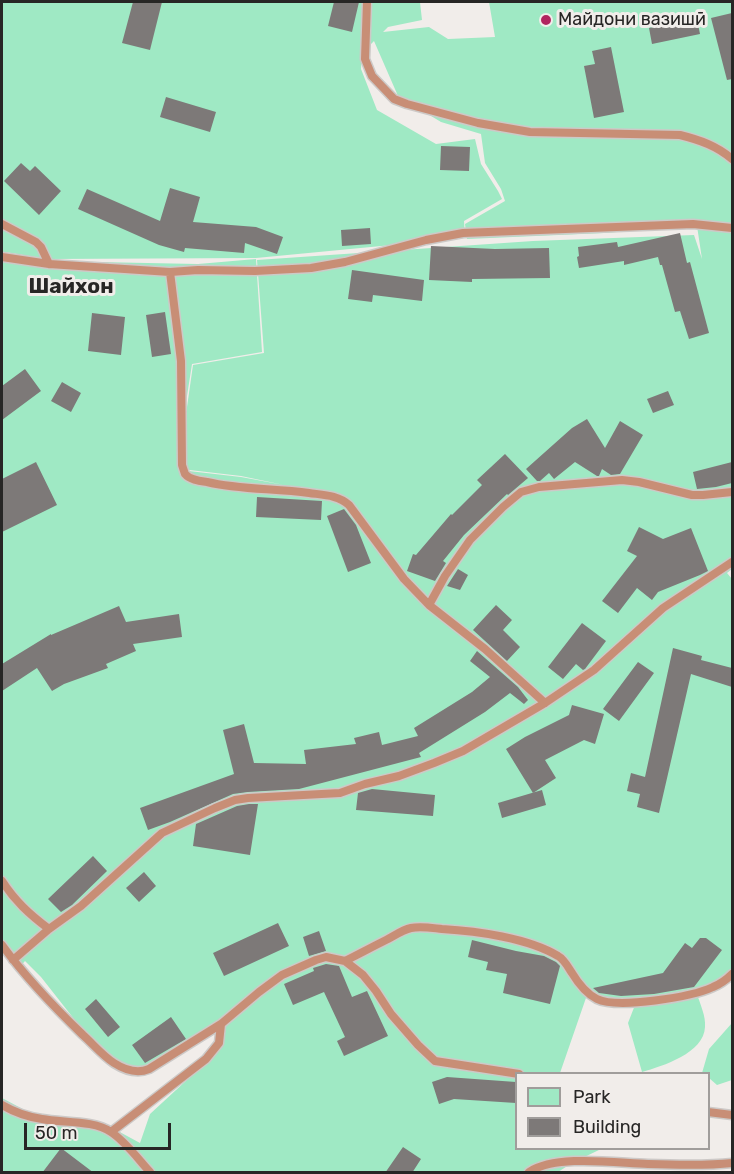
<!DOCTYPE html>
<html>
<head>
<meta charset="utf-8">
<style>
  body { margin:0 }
  #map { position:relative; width:734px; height:1174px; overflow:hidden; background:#f1edea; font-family:Rubik,sans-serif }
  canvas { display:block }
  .frame { position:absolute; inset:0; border:3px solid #272625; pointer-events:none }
  .legend { position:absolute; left:515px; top:1072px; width:195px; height:78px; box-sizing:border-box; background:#f1edea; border:2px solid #a09d9b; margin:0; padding:8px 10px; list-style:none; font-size:18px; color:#272625 }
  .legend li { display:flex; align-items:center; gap:12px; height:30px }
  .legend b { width:30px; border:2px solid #a09d9b }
  .scale { position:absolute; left:24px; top:1123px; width:147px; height:27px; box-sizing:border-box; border:3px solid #272625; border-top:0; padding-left:8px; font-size:18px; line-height:21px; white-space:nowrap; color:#272625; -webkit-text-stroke:4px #f1edea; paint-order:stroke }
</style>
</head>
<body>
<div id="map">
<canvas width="734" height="1174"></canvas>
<div class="frame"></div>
<ul class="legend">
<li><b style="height:16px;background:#9fe9c4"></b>Park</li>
<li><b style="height:16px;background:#7d7978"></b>Building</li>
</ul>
<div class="scale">50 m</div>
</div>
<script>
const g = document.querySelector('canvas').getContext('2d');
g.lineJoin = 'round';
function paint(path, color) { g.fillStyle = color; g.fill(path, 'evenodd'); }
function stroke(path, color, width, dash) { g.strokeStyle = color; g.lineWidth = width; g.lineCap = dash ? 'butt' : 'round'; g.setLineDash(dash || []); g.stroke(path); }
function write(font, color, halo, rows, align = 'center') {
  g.font = font + ' Rubik,sans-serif'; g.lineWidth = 6; g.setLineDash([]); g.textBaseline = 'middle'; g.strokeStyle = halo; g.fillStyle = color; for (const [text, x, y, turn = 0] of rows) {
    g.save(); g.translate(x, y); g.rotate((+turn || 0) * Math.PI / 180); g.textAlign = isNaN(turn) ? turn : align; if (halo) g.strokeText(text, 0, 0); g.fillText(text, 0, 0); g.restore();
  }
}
paint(new Path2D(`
  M2,2H420L422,20L388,27L383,32L429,27L448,39L495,37L489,2H732V569L727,573L732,579V977L697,994C700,1004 706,1016 705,1027C704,1053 663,1066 642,1072L628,1023L635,1005L587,995L560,1073L516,1074V1148L601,1149L572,1163L558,1172H2V1098L32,1114L105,1124L140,1143L150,1114L189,1078L218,1042L224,1025L138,1070L111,1058L85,1033L41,977L25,961L18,969L2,950ZM374,41L398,96L441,122L481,134L485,163L501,189L505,201L465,224L467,239L604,233L697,226L702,259L694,235L533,241L257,260L264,353L193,365L184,428L181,469L241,476L284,485L241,477L180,470L182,428L192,364L262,352L256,259L198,264L46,261L5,253V252L48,259L256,258L465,238L464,221L502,199L498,191L481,164L475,139L436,144L377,110L361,69L362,53Z
  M732,1023V1080L717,1085L709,1078L708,1074L702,1073L709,1049Z`), '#9fe9c4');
paint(new Path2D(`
  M133,2H162L150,50L122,43Z
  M334,2H359L352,32L328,26Z
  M732,13V79L727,80L711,18Z
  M697,19L700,34L652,44L649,28Z
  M611,47L624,112L594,118L584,66L595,64L592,51Z
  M166,97L216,112L210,132L160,117Z
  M441,146L470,147L469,171L440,170Z
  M21,163L30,171L35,166L61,191L39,215L4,181Z
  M170,188L200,197L193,222L256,227L283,237L277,254L245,243L244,253L185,248L184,252L159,245L78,209L87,189L160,221Z
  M370,228L371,244L342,246L341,230Z
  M680,233L687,263L690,262L709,333L689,339L680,311L675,312L662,265H660L658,257L624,265V261L579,268L577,257L579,256L578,247L617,242L618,247Z
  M431,246L495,249L549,248L550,278L472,279V282L429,280Z
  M352,270L424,280L422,301L373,295L372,302L348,299Z
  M165,312L171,354L152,357L146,315Z
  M92,313L125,317L121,355L88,351Z
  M25,369L41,391L2,420V386Z
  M62,382L81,393L71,412L51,401Z
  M668,391L674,405L653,413L647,399Z
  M587,419L605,448L620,421L643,435L620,474L611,475L602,469L599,476H597L575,462L554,479L549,473L540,481H537L526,469L572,428Z
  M505,454L528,478L508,495L507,494L464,535L443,561L446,563L435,581L407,571L413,554L416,555L451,514L452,515L482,485L477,480Z
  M36,462L57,505L2,532V479Z
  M732,462V483L716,487L697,489L693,472Z
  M257,497L322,501L321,520L256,517Z
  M344,509L356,525L371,563L348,572L327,516Z
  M639,527L663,539L691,528L708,571L700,575L658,592L652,600L637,588L618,613L602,601L637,556L627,551Z
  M458,569L468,575L460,590L447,586Z
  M496,605L512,620L503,630L520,647L507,661L473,630Z
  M119,606L126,622L179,614L182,637L133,644L136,651L106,664L108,668L64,684L52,691L37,668L2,691V664L51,634V635Z
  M582,623L606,641L585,669L583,670L576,664L563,679L548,667Z
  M673,648L702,656L701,660L732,668V687L691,674L659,813L637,807L640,794L627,791L631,773L645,777Z
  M477,651L518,687L528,700L524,704L510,693L485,712L419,753L421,757L299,789L248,792L233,794L170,822L148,830L140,808L234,774L223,730L244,724L254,763L306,764L304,750L356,744L354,738L379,732L382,745L418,736L414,728L472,692L490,677L470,661Z
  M638,662L654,673L619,721L603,709Z
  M572,705L604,714L595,744L584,740L545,760L556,778L533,793L506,749L525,737L569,715Z
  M372,789L435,795L433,816L356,810L358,793Z
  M542,790L546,805L502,818L498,803Z
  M249,804H258L250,855L193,846L196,824L237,806Z
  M93,856L107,871L72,905L61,912L48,899Z
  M144,872L156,886L139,902L126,888Z
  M278,923L289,946L224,976L213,953Z
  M319,931L326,951L309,956L303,937Z
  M700,938H706L722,950L694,987L654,994L621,996L599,993L593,988L663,973L685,943L692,948Z
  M472,940L516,951L544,956L556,962L560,966L550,1004L503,993L507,974L486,970L488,962L468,957Z
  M326,964L339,966L352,997L367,991L388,1036L344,1056L337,1041L345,1037L324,992L293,1005L284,984L314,971L313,968Z
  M96,999L120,1027L108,1037L85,1009Z
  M171,1017L186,1039L145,1063L132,1045Z
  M447,1077L516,1082V1103L454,1099L439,1104L432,1082Z
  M403,1147L421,1159L412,1173H385Z
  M61,1148L94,1173H42Z`), '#7d7978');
const lane = new Path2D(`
  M367,2L365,59L372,76L394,99L407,104L478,123L530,132L680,135C700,140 717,146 732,159
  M2,224L36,242L41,247L49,264
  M2,257L49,264L170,272L198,270L255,271L311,268L345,262L426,240L463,233L693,224L732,228
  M170,272L181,361L182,465C183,468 184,471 185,474C190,480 200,481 207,482C240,490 275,488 309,493C323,495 338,495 349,505L404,579L429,605L485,649L545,703
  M429,605L445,576L470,540L503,507L521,492L539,487L622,480L639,482L692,495H703L732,492
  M2,881C15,901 29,914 49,929
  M2,945C26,978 53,1006 83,1035C93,1044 103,1056 114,1063C125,1070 137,1074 149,1069L221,1024L259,992L282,975L316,960L326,957L345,961L363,975L376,991L391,1014L418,1045L435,1061L519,1074
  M13,960L49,929L81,906L162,833L215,808L235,800L248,798L340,793L365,784L399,776L434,763L463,751L545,703L594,670L663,608L732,562
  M345,961C359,954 372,947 386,940C394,936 402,930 411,928C421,926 432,928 442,929C477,931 528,938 558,956C564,959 568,967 572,973C578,983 587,994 597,999C618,1009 692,997 713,987C720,984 727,979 732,974
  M2,1105C14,1112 28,1117 42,1119C62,1123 94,1120 111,1132C126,1142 138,1159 150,1172
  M708,1112L732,1115
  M111,1132L206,1059L219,1043L221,1024
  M529,1172C557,1154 616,1163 648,1164C676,1165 705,1166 732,1163`);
stroke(lane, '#cdc9c7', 11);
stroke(lane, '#c88e76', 8);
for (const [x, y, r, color] of [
  [546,20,6,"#b1245f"]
]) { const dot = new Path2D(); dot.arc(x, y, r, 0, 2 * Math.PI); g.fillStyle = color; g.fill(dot); stroke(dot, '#f1edea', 2); }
write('18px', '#272625', '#f1edea', [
  ["Майдони вазишӣ",558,20]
], 'left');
write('bold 21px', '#272625', '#f1edea', [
  ["Шайхон",71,287]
]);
</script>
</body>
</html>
